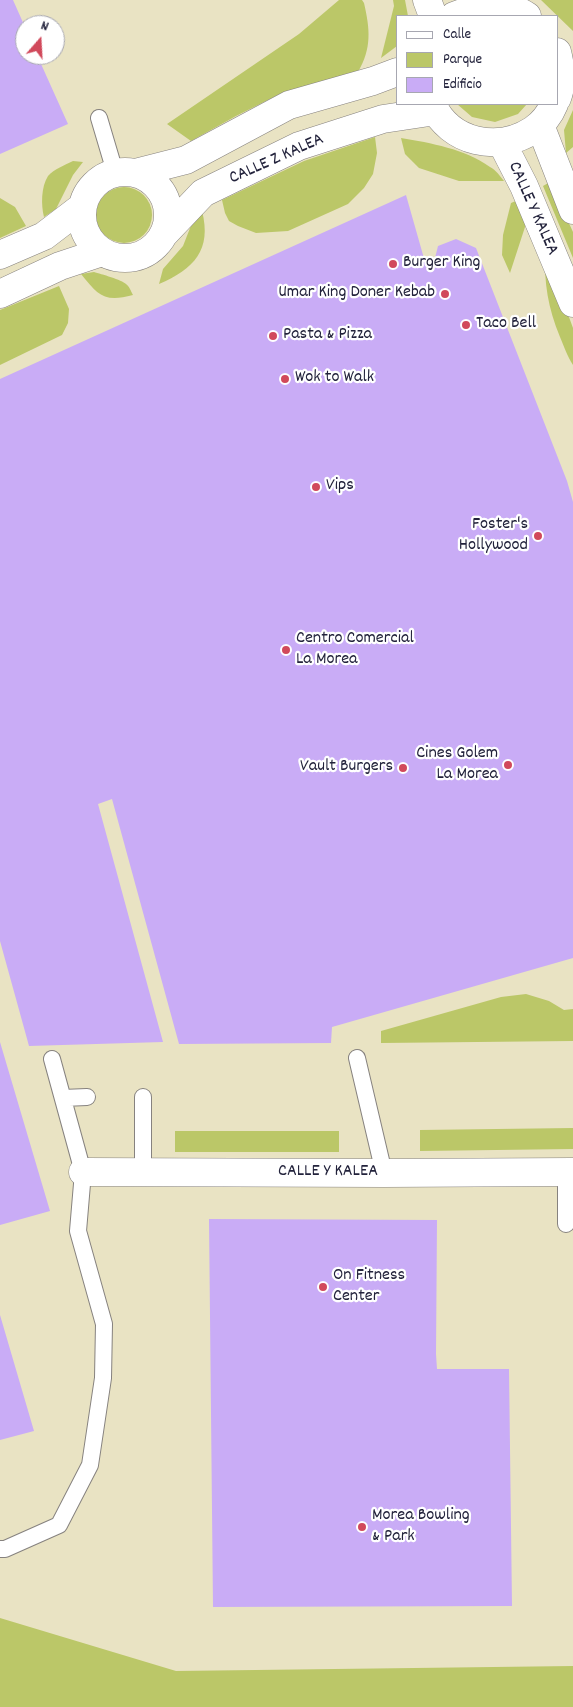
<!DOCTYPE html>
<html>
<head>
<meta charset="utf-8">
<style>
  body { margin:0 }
  #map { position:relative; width:573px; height:1707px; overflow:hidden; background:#e9e3c3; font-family:Dekko,sans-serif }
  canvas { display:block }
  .legend { position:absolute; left:396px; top:15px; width:162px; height:90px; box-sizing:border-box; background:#fff; border:1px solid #a7a7b1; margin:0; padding:6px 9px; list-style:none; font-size:15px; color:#22223b }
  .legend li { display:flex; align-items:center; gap:10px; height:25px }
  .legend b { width:25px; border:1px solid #a7a7b1 }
  .north { position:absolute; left:15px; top:15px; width:50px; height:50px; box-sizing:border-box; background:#fff; border:1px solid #a7a7b1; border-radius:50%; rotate:19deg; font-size:14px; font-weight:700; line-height:20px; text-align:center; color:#22223b }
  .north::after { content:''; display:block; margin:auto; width:18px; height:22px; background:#d1495b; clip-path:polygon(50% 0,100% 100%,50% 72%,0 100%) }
</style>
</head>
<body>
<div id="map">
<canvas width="573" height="1707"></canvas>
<ul class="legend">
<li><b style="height:6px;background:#fff"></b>Calle</li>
<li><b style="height:14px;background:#bbc768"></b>Parque</li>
<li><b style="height:14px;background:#c9acf6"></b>Edificio</li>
</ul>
<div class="north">N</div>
</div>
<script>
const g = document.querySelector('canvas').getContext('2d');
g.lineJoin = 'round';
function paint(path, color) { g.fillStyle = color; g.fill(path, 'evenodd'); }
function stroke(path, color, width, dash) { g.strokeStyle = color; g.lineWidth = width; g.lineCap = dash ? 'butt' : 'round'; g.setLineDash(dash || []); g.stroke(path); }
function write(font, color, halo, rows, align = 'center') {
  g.font = font + ' Dekko,sans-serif'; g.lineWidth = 4.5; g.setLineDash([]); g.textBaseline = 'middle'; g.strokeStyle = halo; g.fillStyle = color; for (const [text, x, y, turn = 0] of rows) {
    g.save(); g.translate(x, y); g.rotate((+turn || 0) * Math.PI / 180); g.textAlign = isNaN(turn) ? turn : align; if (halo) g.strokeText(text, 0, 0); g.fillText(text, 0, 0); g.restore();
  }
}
paint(new Path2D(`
  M339,0H362L364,3C370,29 372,48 358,72L280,94L236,116L191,141L167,124L299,34Z
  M393,0H405L408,16H397V46L381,58L394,6Z
  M541,0H573V31Z
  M457,104H527L518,114L495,122L472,117Z
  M573,110V147L566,153L564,130Z
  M375,137L377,153L373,174L364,188L348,204L288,231L256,233L238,226L229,221L225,213L222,200L304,161Z
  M401,138C431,143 465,149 490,167C496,170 500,176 504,181H459L419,168L405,154Z
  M73,161L83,162L73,175L56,209L44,217C41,205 41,187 48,176C54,169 65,165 73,161Z
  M550,182L573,232V258L543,186Z
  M96 215a28 28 0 1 1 56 0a28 28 0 1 1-56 0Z
  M0,198L15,207L26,226L0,238Z
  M518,200L526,215L525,227L510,273L502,255L503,235L511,203Z
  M202,211C212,250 194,269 159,284L163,269L183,246L194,218Z
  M545,252L573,328V365C567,356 564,346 560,337C548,308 544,283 545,252Z
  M94,272C101,274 122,280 126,284C129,286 131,291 133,295C104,303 98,295 81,274Z
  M59,286L69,309L68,323L62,335L0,365V310Z
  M526,994L549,1001L564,1010L573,1009V1041L381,1043V1031L501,997Z
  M573,1128V1149L420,1151V1130Z
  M175,1131H339V1152H175Z
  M0,1618L176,1671L573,1666V1707H0Z`), '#bbc768');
paint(new Path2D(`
  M0,0H13L25,27V55H37L68,124L0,154Z
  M406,195L427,269L433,266L438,246L456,239L476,248L567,481L573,502V958L332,1027L331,1043L179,1044L112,799L98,804L163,1042L29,1046L0,941V379Z
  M0,1042L50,1211L0,1225Z
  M209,1219L437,1220L436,1354L437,1369H509L512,1606L213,1607Z
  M0,1315L34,1431L0,1440Z`), '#c9acf6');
const lane = new Path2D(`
  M99,118L115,172
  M357,1058L384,1173
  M143,1097V1173
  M63,1098L87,1097
  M566,1172V1224
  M0,1549H5L59,1525L90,1465L103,1378L104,1324L78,1231L83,1172L52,1059`);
const street = new Path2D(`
  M427,0L433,16
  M454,16C477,7 505,1 527,16
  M557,52C561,68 563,82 557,98
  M432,104C450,143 498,153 533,130C542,124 550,114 554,104
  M540,125L573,210
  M502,143L524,186L573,303
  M82 215a43 43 0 1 1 86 0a43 43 0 1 1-86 0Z
  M135,173L186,160L289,105L373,81L397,72
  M164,234L203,193L299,146L383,119L436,111
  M0,255L44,236L82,207
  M0,294L60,266L102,252
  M83,1172L384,1173L573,1172`);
stroke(lane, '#86827f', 18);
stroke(street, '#86827f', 29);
stroke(lane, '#fff', 16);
stroke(street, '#fff', 28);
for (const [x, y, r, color] of [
  [393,264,5,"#d1495b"],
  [445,294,5,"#d1495b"],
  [466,325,5,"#d1495b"],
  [273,336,5,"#d1495b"],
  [285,379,5,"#d1495b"],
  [316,487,5,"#d1495b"],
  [538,536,5,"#d1495b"],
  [286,650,5,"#d1495b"],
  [508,765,5,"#d1495b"],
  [403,768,5,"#d1495b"],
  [323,1287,5,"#d1495b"],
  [362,1527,5,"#d1495b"]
]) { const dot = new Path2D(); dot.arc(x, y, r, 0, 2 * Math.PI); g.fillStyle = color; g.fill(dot); stroke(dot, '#fff', 2); }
write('18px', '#22223b', '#fff', [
  ["CALLE Z KALEA",277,160,-24],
  ["CALLE Y KALEA",532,209,66],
  ["CALLE Y KALEA",328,1173]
]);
write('18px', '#22223b', '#fff', [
  ["Burger King",403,264],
  ["Umar King Doner Kebab",435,294,"right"],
  ["Taco Bell",476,325],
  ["Pasta & Pizza",283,336],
  ["Wok to Walk",295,379],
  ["Vips",326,487],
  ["Foster's",528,526,"right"],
  ["Hollywood",528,547,"right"],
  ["Centro Comercial",296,640],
  ["La Morea",296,661],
  ["Cines Golem",498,755,"right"],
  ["La Morea",498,776,"right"],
  ["Vault Burgers",393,768,"right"],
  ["On Fitness",333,1277],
  ["Center",333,1298],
  ["Morea Bowling",372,1517],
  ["& Park",372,1538]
], 'left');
</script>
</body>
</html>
